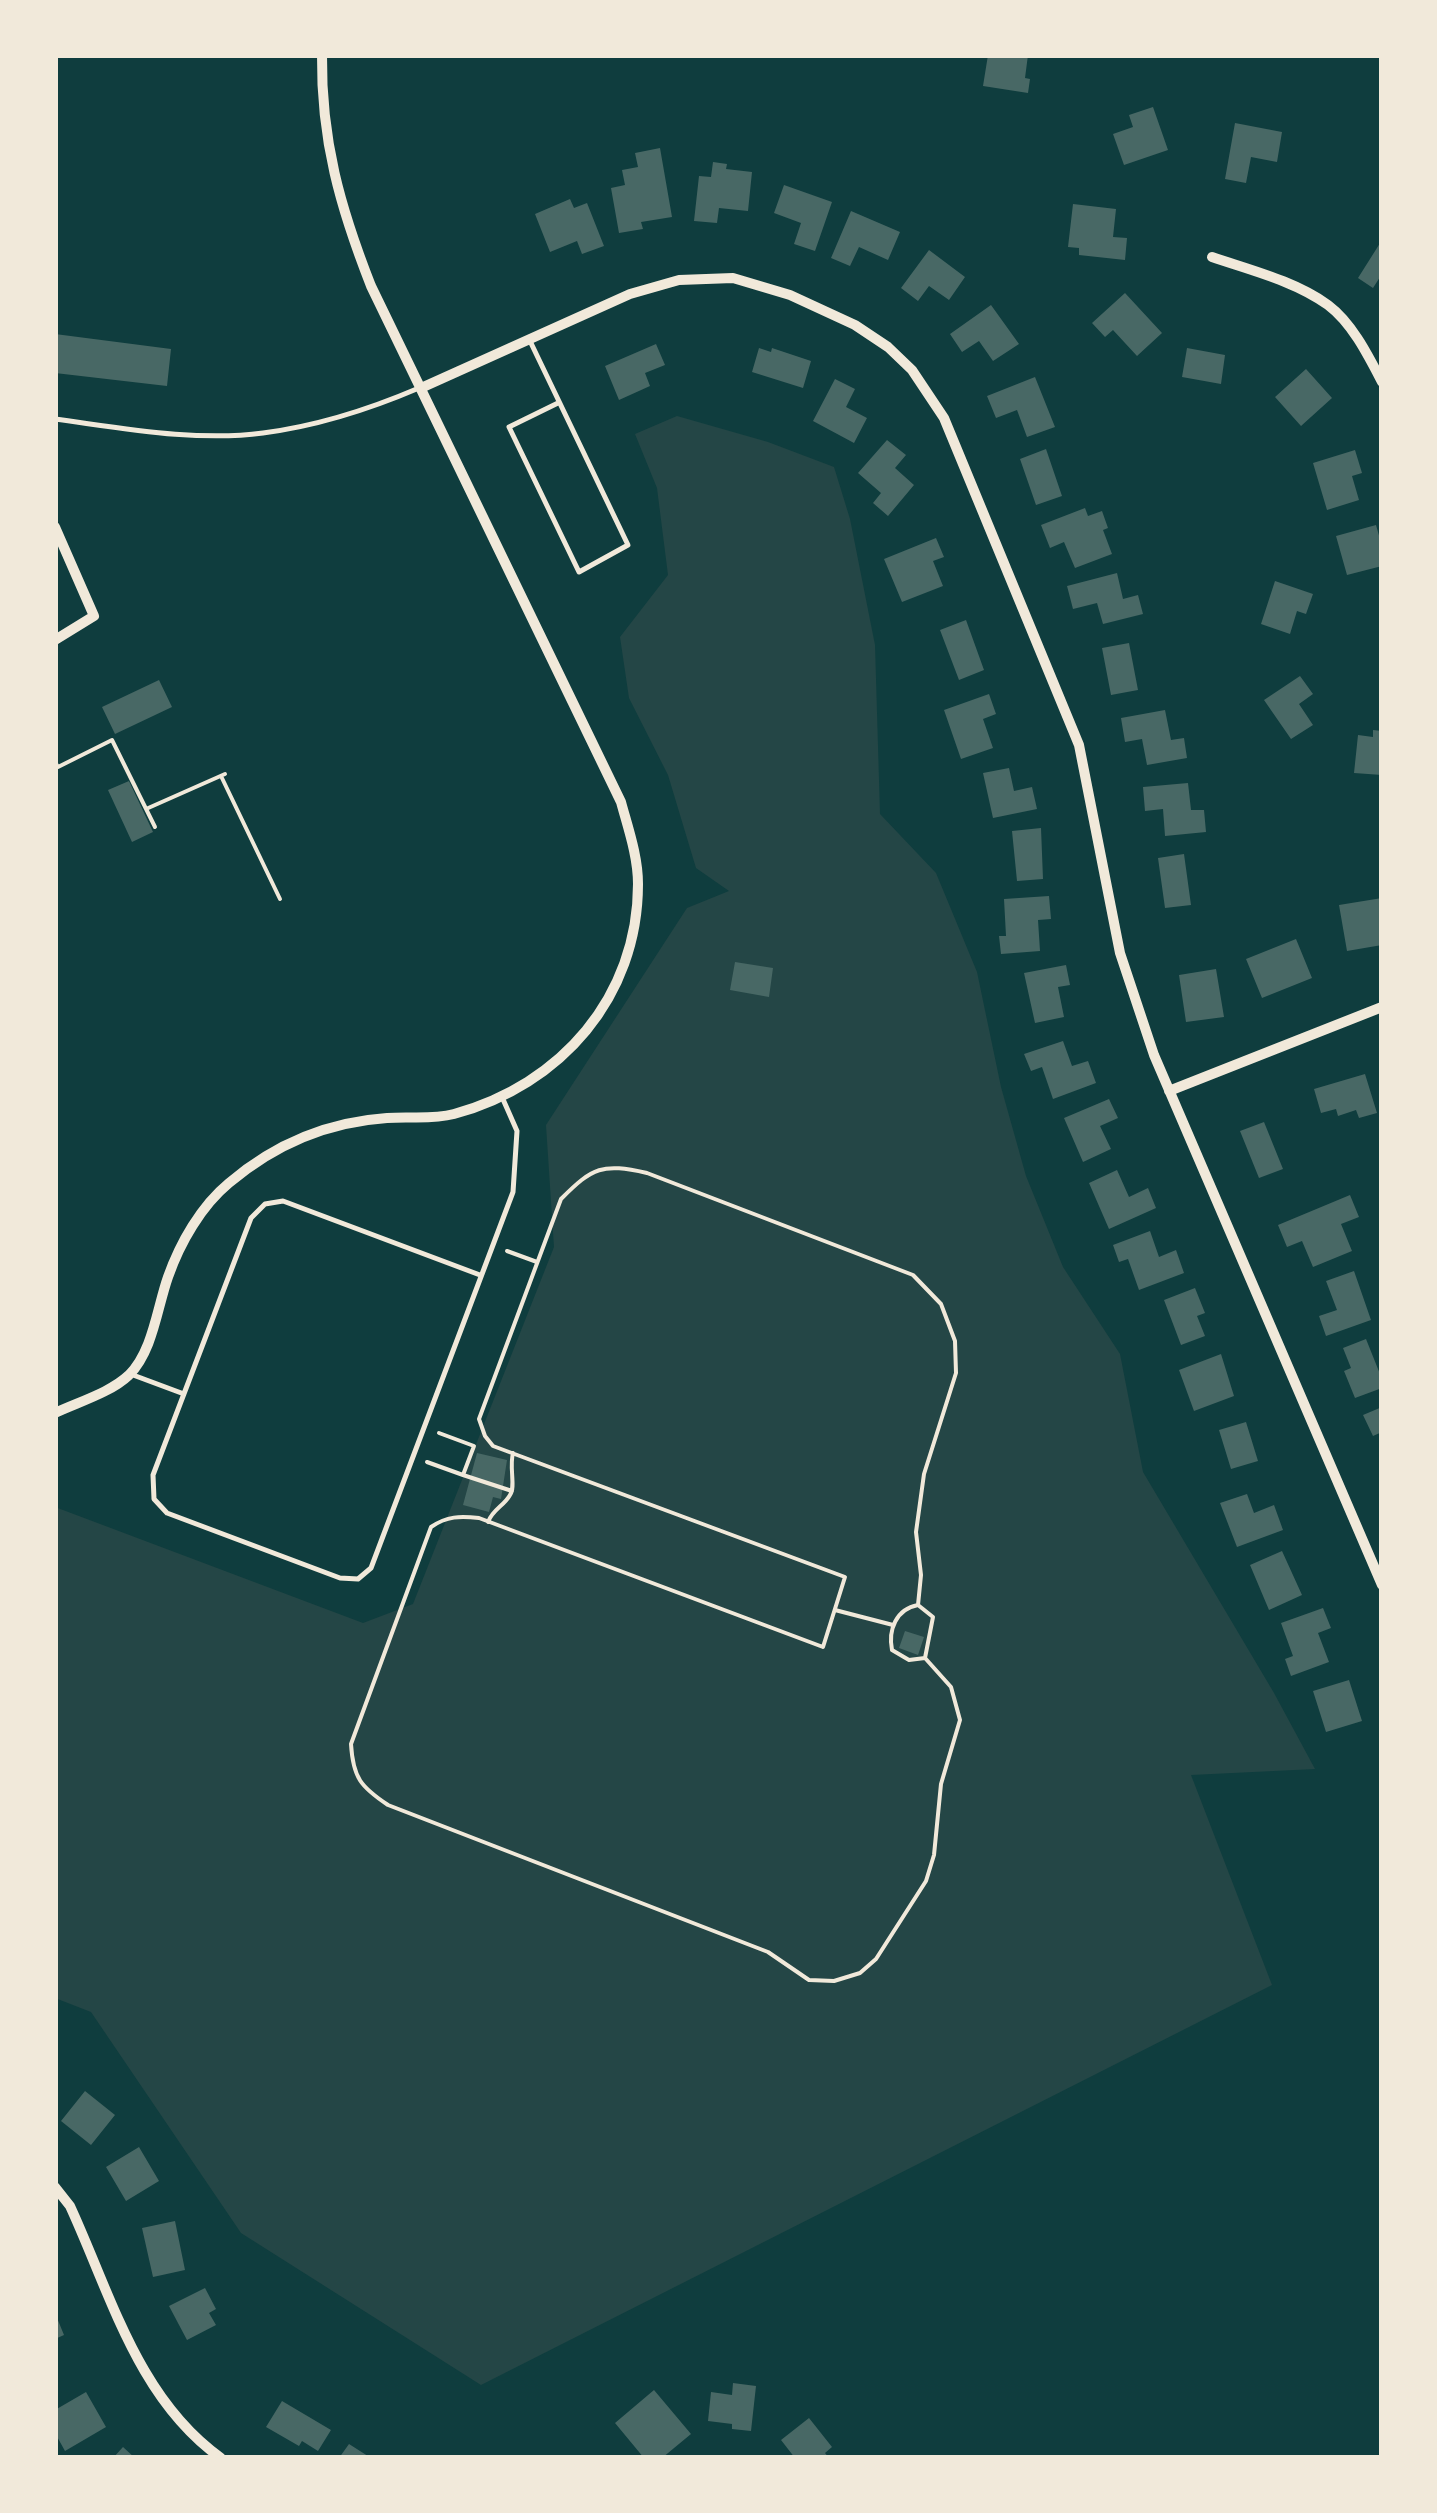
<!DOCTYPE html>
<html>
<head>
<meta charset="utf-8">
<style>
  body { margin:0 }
  #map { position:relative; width:1437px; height:2513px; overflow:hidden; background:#0f3d3e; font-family:Karla,sans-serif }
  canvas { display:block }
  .frame { position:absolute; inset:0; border:58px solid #f1e9da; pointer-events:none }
</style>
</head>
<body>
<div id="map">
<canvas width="1437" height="2513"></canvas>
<div class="frame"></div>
</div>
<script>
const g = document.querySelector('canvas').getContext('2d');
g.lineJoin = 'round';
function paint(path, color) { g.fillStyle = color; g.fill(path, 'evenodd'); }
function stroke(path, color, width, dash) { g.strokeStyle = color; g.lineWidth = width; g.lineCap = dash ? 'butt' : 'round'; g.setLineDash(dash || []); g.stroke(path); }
paint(new Path2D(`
  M677,416L768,442L834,467L850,519L875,645L880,814L936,873L977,972L1001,1087L1026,1176L1063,1267L1120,1354L1143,1472L1274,1693L1315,1769L1191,1775L1272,1985L481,2385L241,2233L91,2012L55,1998V1507L363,1623L413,1604L554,1247L546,1125L687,908L729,891L696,868L668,775L629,698L620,637L668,575L657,488L635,434Z`), '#244646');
paint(new Path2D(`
  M988,55H1028L1025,78L1030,79L1028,93L983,86Z
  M1153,107L1168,150L1124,165L1113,134L1133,127L1129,115Z
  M1235,123L1282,132L1277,162L1251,157L1246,183L1225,179Z
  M660,148L672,217L641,222L643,229L619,233L611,188L625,185L622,170L638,167L635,153Z
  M713,162L727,164L726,169L752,172L748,211L719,208L717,223L694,221L699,176L711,177Z
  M784,185L832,202L815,251L794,244L801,223L774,213Z
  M570,199L574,208L587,203L604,246L582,254L577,241L550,252L535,214Z
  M1073,204L1116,209L1113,237L1127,238L1125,260L1079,255V248L1068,247Z
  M851,211L900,232L888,260L859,247L850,266L831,258Z
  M1382,240V274L1373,288L1358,278Z
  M929,250L965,277L949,300L929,286L918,301L901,288Z
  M1125,293L1162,333L1137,356L1113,330L1105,337L1092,323Z
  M991,305L1019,344L993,361L979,341L962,352L950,334Z
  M55,334L171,349L167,386L55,373Z
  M656,344L665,365L645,373L650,386L619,400L605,366Z
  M759,348L771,352L772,348L811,361L803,388L752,372Z
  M1187,348L1225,355L1221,384L1182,377Z
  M1306,369L1332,398L1301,426L1275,397Z
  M1035,377L1055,427L1027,437L1017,410L996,418L987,396Z
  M835,379L855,389L846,407L867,418L854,443L813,421Z
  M887,440L906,455L895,468L914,485L888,516L873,503L881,493L858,473Z
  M1046,449L1062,496L1036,505L1020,459Z
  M1355,450L1362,473L1352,476L1359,500L1327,510L1313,463Z
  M1085,508L1088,516L1102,511L1108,528L1103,530L1112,554L1075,568L1064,542L1050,548L1041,525Z
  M1376,525L1382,546L1379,547L1382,566L1347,575L1336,536Z
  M936,538L944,557L933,561L943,586L902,602L884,559Z
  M1117,573L1123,599L1138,595L1143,614L1103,624L1097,603L1073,609L1067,586Z
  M1275,581L1313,594L1306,614L1297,611L1290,634L1261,624Z
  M966,620L984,670L959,680L940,630Z
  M1129,643L1138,690L1111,695L1102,648Z
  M1300,676L1313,694L1299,704L1313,725L1291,739L1264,700Z
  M159,680L172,707L115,734L102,707Z
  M989,694L996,714L983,719L993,748L961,759L944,710Z
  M1165,710L1171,740L1184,738L1187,758L1147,765L1142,739L1125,742L1121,718Z
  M1373,730L1382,731V775L1354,773L1358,735L1373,737Z
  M1009,768L1014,791L1032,787L1037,809L993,818L983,773Z
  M129,781L153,832L132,842L108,790Z
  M1188,783L1191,810H1204L1206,832L1165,836L1163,809L1145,811L1143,787Z
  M1041,828L1043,879L1017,881L1012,831Z
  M1184,854L1191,905L1165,908L1158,858Z
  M1049,896L1051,919L1038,920L1040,951L1001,954L999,936H1006L1004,899Z
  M1382,898V945L1347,951L1339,905Z
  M1296,939L1312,978L1262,998L1246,959Z
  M735,962L773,968L769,997L730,990Z
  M1066,965L1070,985L1058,987L1064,1017L1035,1023L1024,973Z
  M1216,969L1224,1017L1186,1022L1179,975Z
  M1063,1041L1072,1066L1088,1061L1096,1083L1053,1099L1042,1067L1031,1071L1024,1054Z
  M1365,1074L1377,1113L1359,1118L1356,1110L1338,1116L1336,1109L1321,1113L1314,1089Z
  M1109,1099L1118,1118L1100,1126L1111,1149L1083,1162L1064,1118Z
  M1264,1122L1283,1169L1259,1178L1240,1131Z
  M1117,1170L1129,1197L1148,1188L1156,1208L1109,1229L1089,1183Z
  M1350,1195L1359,1217L1341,1224L1352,1251L1313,1267L1302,1241L1287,1247L1278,1225Z
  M1150,1231L1159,1257L1176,1250L1184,1273L1139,1290L1128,1259L1119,1262L1113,1245Z
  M1354,1271L1371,1320L1326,1336L1319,1316L1337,1310L1326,1281Z
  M1195,1288L1205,1313L1197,1316L1205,1336L1181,1345L1164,1300Z
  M1366,1339L1382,1379V1388L1355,1398L1344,1371L1351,1368L1343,1348Z
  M1221,1354L1234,1396L1194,1411L1179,1370Z
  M1382,1407V1432L1373,1436L1363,1415Z
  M1246,1422L1258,1461L1231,1469L1219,1430Z
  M477,1453L507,1460L501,1499L493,1497L489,1512L463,1505Z
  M1247,1494L1254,1513L1274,1505L1283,1530L1237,1547L1220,1503Z
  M1282,1551L1302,1595L1269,1610L1250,1565Z
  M1323,1608L1331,1628L1318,1633L1329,1662L1291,1676L1285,1659L1293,1656L1281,1623Z
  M905,1631L924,1637L918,1655L899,1648Z
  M1349,1680L1362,1721L1326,1732L1313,1691Z
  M85,2091L115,2115L91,2145L61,2121Z
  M139,2147L159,2181L126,2201L106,2167Z
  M175,2221L185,2270L153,2277L142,2228Z
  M205,2288L216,2309L209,2313L216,2325L187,2340L169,2306Z
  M55,2313L64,2335L55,2339Z
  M733,2383L756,2386L751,2431L732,2429V2424L708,2421L711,2392L732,2395Z
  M654,2390L691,2434L662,2458H644L615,2423Z
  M86,2392L106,2427L65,2451L55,2433V2410Z
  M282,2401L331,2430L318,2451L302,2441L299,2446L266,2427Z
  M809,2418L832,2447L825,2453L829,2458H795L781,2440Z
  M349,2444L371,2458H339Z
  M123,2447L135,2458H113Z`), '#486865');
stroke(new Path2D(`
  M55,762L58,767L112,740L155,827
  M221,776L280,899
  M146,809L225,774
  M507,1251L537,1262
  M439,1433L474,1446L463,1475L512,1491
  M427,1462L463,1475
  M488,1522C493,1509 504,1506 510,1495C516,1487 509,1467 513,1453
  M918,1605L921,1575L916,1532L924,1474L956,1373L955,1341L941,1304L913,1275L647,1173C602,1163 593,1167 561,1199L479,1419L485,1436L493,1446L845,1577L823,1647L479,1518C460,1516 447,1516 431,1527L351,1744C353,1778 361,1787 388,1805L768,1952L809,1980L834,1981L860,1973L876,1959L926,1881L934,1855L941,1784L960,1720L951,1687L925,1658
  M918,1605L933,1617L925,1658L909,1660L892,1650C888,1630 896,1609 918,1605Z
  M835,1610L893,1625`), '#f1e9da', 4);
stroke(new Path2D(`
  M530,341L628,545L579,572L509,427L558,403
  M55,419C122,428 196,442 263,433C317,426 370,409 419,388
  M480,1275L283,1201L265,1204L251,1218L153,1475L154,1499L167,1513L340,1578L358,1579L371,1568L513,1192L517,1131L502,1097
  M133,1375L184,1394`), '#f1e9da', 5);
stroke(new Path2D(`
  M1212,257C1250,270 1295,281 1328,305C1352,323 1368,355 1382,382
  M421,388L630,294L679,280L733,278L790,295L855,325L888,347L912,370L944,418L1079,745L1120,953L1154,1055L1382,1585
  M55,527L94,616L55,640
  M1169,1091L1382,1007
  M55,1413C78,1402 110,1393 129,1375C153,1351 157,1308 168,1277C180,1243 201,1206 229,1183C275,1144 326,1122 387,1118C410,1116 431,1120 454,1114C561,1085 638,997 638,884C638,856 628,828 621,802L371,286C340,207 321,140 322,55
  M55,2187L70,2206C111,2295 138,2399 221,2458`), '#f1e9da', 10);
</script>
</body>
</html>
